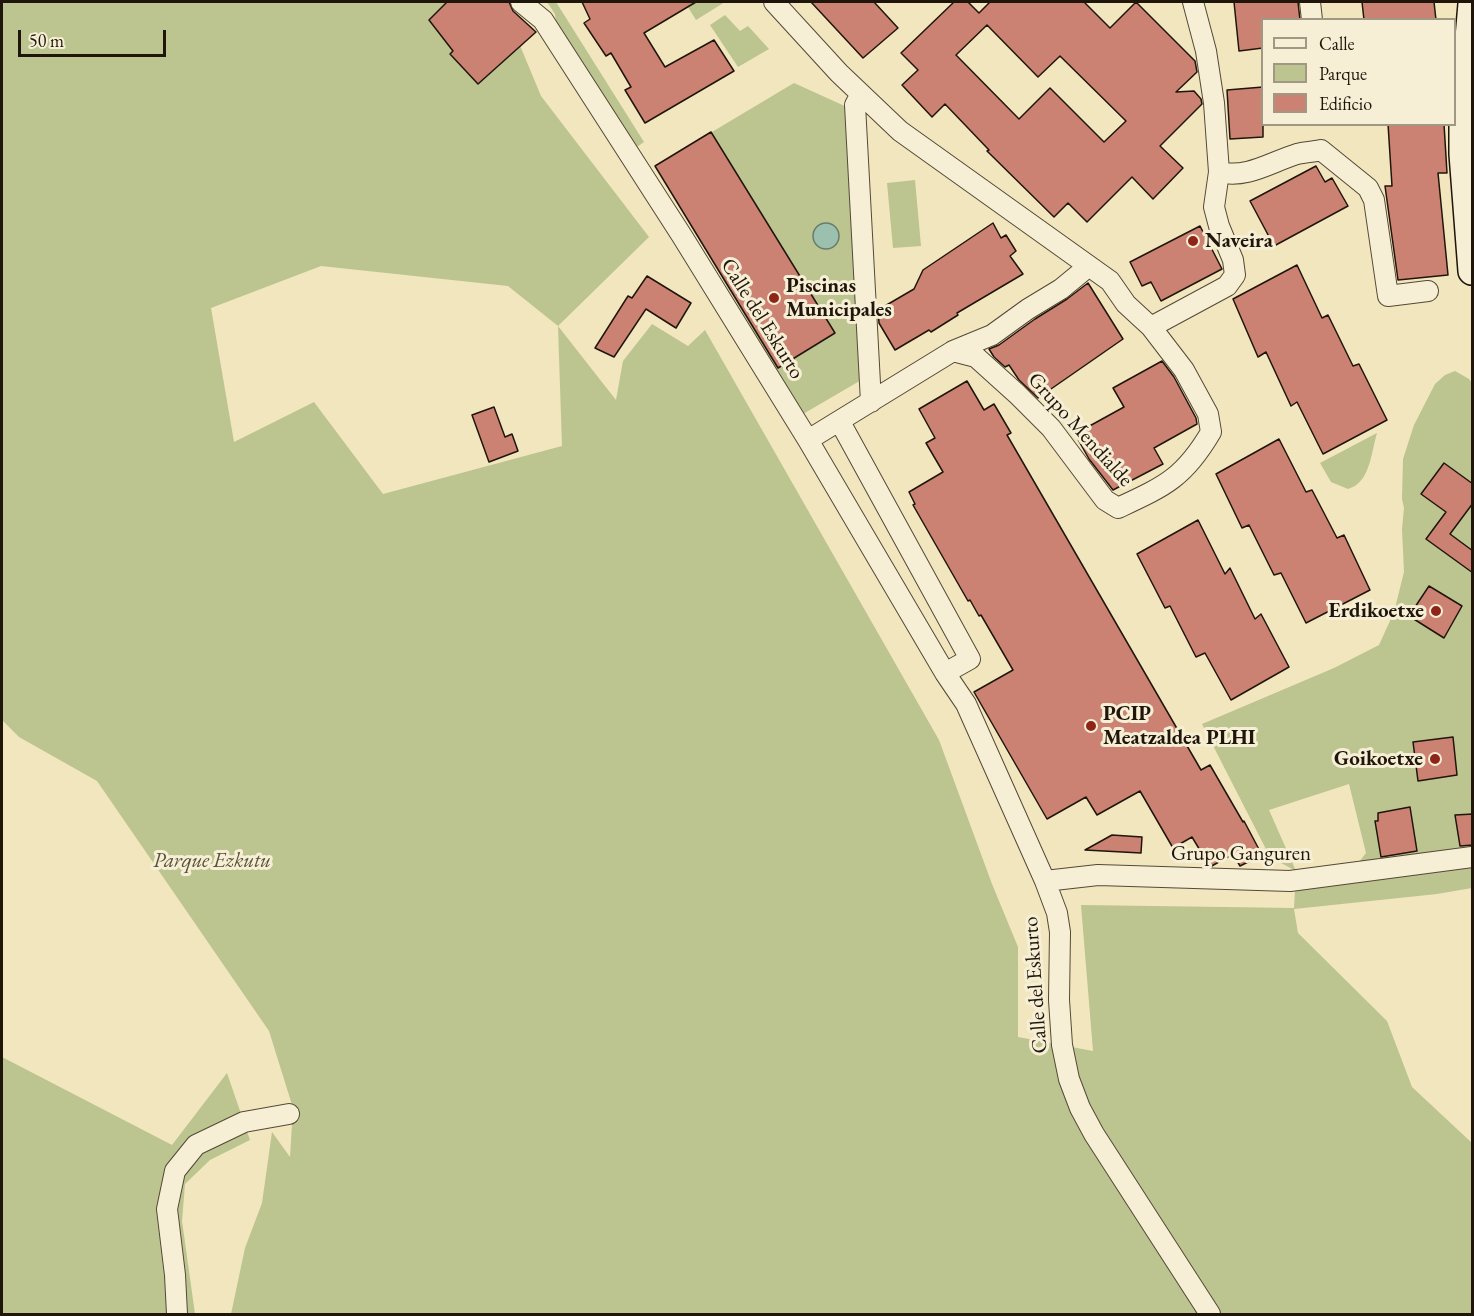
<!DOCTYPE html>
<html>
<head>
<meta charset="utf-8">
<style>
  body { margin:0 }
  #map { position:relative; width:1474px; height:1316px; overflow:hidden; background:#f1e6be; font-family:"EB Garamond",serif }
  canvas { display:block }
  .frame { position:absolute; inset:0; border:3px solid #20150a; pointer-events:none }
  .legend { position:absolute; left:1261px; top:18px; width:195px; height:108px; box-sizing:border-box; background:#f6efd5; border:2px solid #a09884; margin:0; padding:8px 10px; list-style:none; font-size:18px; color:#20150a }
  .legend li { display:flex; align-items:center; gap:12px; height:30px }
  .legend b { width:30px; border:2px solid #a09884 }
  .scale { position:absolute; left:18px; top:30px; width:148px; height:27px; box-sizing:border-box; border:3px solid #20150a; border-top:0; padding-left:8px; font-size:18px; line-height:21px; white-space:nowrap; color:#20150a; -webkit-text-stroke:4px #f6efd5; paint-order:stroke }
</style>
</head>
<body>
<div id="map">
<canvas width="1474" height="1316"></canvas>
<div class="frame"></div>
<ul class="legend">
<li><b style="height:8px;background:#f6efd5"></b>Calle</li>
<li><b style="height:16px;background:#bcc490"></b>Parque</li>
<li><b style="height:16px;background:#cb8272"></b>Edificio</li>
</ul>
<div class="scale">50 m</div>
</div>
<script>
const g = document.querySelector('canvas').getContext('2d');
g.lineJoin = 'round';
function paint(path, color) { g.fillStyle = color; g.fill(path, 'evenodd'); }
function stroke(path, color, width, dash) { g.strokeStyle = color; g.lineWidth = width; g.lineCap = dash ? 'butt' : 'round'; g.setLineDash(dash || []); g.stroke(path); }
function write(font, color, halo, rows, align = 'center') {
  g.font = font + ' "EB Garamond",serif'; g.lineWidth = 6; g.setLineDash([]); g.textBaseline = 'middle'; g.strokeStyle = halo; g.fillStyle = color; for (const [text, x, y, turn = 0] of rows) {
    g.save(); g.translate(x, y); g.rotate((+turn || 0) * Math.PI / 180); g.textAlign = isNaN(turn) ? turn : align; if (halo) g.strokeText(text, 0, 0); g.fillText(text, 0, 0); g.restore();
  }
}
paint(new Path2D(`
  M2,2H492L509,19L541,96L649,237L558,326L616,400L623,361L652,324L688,346L705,330L939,740L992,884L1018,947V1037L1093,1051L1081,905L1294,908L1296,871L1270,857L1202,724L1334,668L1379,645L1394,612L1404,572L1402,529L1404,508L1402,499L1403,459L1414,425L1435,384L1445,375L1455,371L1469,379L1472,383V888L1437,894L1294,909L1298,933L1387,1021L1412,1087L1472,1143V1314H231L245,1248L262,1203L272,1132L290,1157L293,1108L269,1031L97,781L19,737L2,720ZM321,266L508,286L558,326L562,446L383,494L314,402L234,442L211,308ZM1349,784L1366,853L1359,862L1296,871L1269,810Z
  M547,2H556L644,142L637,147L556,23L555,14Z
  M689,2H725L696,20L688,7L691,5Z
  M725,15L740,31L748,26L769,49L738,67L710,25Z
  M794,83L849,108L863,379L803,414L655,166Z
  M915,180L921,246L893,248L887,183Z
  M1377,433C1371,453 1370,483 1348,489L1331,482L1320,463Z
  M2,1057L172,1145L227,1073L250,1140L210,1160L185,1184L182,1221L195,1314H2Z`), '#bcc490');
const water = new Path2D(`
  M813 236a13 13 0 1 1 26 0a13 13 0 1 1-26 0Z`);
paint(water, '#9bc0ae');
stroke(water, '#6a7c6c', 1.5);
const building = new Path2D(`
  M447,2H509L513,11L536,32L478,84L450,54L453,51L429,20Z
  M582,2H696L644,33L665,67L714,40L734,71L645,123L625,90L631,87L611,53L606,56L584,23L590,19Z
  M811,2H874L898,28L863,58Z
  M954,2H968L979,13L990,2H1084L1110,28L1136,2L1195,61L1197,72L1176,92L1194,91L1201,99L1202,104L1160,146L1183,168L1153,199L1132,177L1087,222L1068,203L1054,217L987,151L989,150L945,104L932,117L902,85L918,70L901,53ZM987,25L1038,77L1060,56L1126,121L1104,142L1050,88L1019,119L956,55Z
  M1234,2H1298L1300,20H1263V48L1239,51Z
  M1362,2H1434L1436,20H1364Z
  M1263,87V137L1230,139L1227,90Z
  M1388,124H1444L1447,173H1438L1448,275L1398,280L1385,186H1392Z
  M711,132L835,333L778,368L655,166Z
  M1316,166L1325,182L1332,178L1348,206L1274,246L1250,201Z
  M993,223L1001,238L1006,235L1016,251L1010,256L1023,274L957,313L958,315L931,332L929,330L895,350L879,323L878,310L914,289L923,270Z
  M1200,226L1222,269L1161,301L1151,282L1142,286L1130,262Z
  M1297,265L1322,318L1328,315L1353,366L1359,364L1387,420L1323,454L1297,402L1291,406L1266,352L1258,357L1233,299Z
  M647,276L691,303L676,328L646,309L614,357L595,348L628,296L632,298Z
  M1088,283L1123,339L1038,398L1019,380L1009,365L1005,367L994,357L989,349L999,345L1035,319L1067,299Z
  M1162,361L1174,377L1196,418L1197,424L1154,448L1163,464L1113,490L1089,459L1075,434L1124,407L1113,388Z
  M967,381L984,410L994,404L1011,433L1007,435L1201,770L1210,765L1243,822L1244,821L1262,855L1240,866L1233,854L1210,867L1192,837L1173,848L1140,791L1097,815L1086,797L1047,819L974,692L1013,670L981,615L979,616L970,600L968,601L913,505L915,504L909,492L943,472L926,443L935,438L919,409Z
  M494,407L505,437L512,434L518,451L489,462L472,415Z
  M1279,439L1306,492L1312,490L1337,538L1344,535L1370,590L1306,623L1281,573L1274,575L1249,525L1242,528L1216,474Z
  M1444,463L1473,484V503L1450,534L1473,551V573L1426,539L1446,512L1421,494Z
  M1198,520L1225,574L1230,568L1255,619L1261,614L1289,667L1231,700L1205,653L1196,657L1170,606L1165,608L1137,554Z
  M1429,586L1462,606L1444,638L1409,616Z
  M1453,737L1457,775L1418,781L1413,742Z
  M1410,807L1417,851L1381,857L1375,821H1378V813Z
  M1473,814V845L1460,846L1455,815Z
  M1112,835L1142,837L1141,853L1085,850Z`);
paint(building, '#cb8272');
stroke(building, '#20150a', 1.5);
const street = new Path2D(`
  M521,2L543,20L682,236L808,440L945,673L966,704L1045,881L1057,913L1060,932L1059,1000L1062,1045L1069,1079L1080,1108L1094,1134L1210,1314
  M774,2L839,73L900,131L1110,281L1126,304L1151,327L1184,370L1208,414L1211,432C1184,478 1165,486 1118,508L1105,500L1051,428L1017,394L976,357L953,351L992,335L1028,309L1061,289L1089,266
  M1310,2L1312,20
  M861,94L855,105L871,402
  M1219,172C1247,179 1271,162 1297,154C1305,152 1313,152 1321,150L1368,188L1374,200L1388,296L1428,291
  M1151,327L1227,286L1235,275L1233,260L1219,226L1214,207L1219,172L1214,103L1206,51L1193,2
  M840,422L970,659L945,673
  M808,440L953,351
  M1045,881L1098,875L1290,881L1472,857
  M177,1314L175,1275L167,1209L175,1171L196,1145L244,1122L289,1114`);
const secondary = new Path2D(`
  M1472,4L1463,106V154L1472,271`);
stroke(street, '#544937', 22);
stroke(secondary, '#20150a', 30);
stroke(street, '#f6efd5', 20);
stroke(secondary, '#f6efd5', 27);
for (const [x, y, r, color] of [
  [1193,241,6,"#8f2418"],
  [774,298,6,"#8f2418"],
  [1436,611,6,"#8f2418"],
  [1091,726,6,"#8f2418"],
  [1435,759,6,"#8f2418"]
]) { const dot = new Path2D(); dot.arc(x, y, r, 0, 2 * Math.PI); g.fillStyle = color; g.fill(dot); stroke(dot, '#f6efd5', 2); }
write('bold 21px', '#20150a', '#f6efd5', [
  ["Naveira",1205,241],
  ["Piscinas",786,286],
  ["Municipales",786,310],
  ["Erdikoetxe",1424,611,"right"],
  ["PCIP",1103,714],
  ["Meatzaldea PLHI",1103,738],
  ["Goikoetxe",1423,759,"right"]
], 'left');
write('21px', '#20150a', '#f6efd5', [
  ["Calle del Eskurto",762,319,58],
  ["Grupo Mendialde",1080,430,48],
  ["Grupo Ganguren",1241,854],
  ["Calle del Eskurto",1036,985,-94]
]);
write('italic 21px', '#575239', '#f6efd5', [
  ["Parque Ezkutu",212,861]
]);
</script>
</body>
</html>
